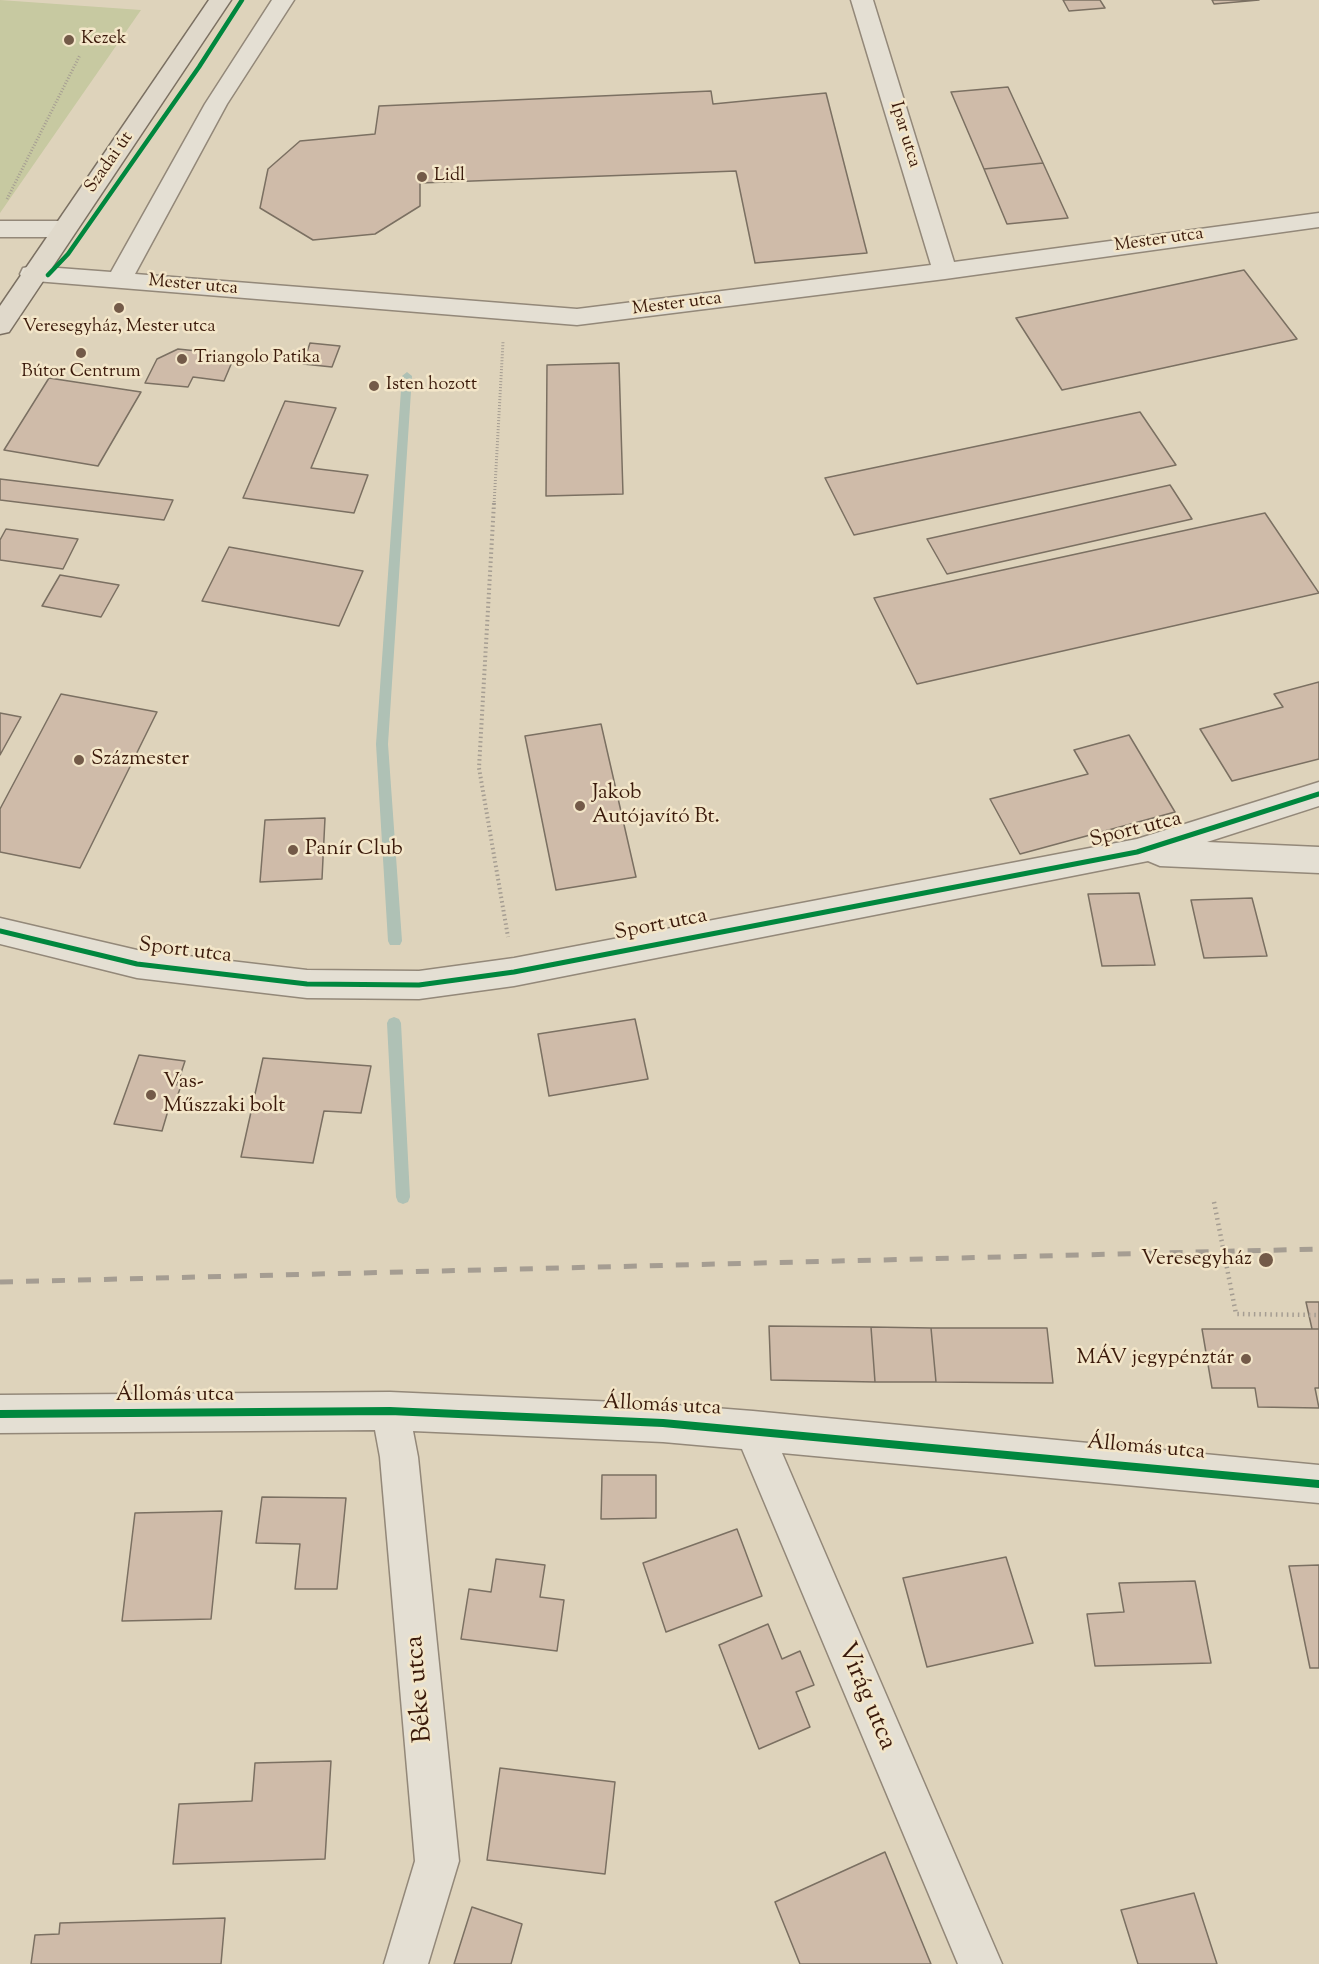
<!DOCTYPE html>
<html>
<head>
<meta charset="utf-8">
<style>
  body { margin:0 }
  canvas { display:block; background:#ded3bb }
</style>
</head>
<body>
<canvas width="1319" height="1964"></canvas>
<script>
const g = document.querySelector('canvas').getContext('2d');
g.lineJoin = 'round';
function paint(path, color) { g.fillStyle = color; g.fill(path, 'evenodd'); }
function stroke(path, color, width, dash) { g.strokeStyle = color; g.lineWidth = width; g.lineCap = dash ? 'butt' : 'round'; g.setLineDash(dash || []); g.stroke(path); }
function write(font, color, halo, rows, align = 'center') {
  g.font = font + ' "Sorts Mill Goudy",serif'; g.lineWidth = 5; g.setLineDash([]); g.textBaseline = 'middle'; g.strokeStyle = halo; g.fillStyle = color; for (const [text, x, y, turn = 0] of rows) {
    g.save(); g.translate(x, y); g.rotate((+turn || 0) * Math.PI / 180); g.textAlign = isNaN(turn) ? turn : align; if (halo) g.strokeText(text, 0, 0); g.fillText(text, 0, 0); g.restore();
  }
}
paint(new Path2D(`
  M0,0L141,10L0,213Z`), '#c7c9a1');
paint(new Path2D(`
  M407,372L412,376L388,744L402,941L400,945H390L388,941L376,744L402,376Z
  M394,1017L399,1019L401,1023L410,1197L408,1202L403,1204L398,1202L396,1197L387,1023L389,1019Z`), '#afc1b5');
const building = new Path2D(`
  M1063,0H1100L1105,8L1069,11Z
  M1212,0H1259L1214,4Z
  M1008,87L1043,163L984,169L951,92Z
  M711,91L713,104L826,93L867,253L755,263L736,171L420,183V206L375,234L313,240L260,208L268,169L300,141L375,134L379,106Z
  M1043,163L1068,218L1007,224L984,169Z
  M1244,270L1297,339L1062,390L1016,318Z
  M310,343L340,346L332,367L303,364Z
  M178,349L235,355L224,381L193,377L188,387L145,383L157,359Z
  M619,363L623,494L546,496L547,365Z
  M49,378L141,392L98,466L4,450Z
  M285,401L336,408L311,468L368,475L354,513L243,498Z
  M1140,412L1176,465L854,535L825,478Z
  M0,479L173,500L164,520L0,500Z
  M1170,485L1192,519L947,574L927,539Z
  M1265,513L1319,593L917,684L874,598Z
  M6,529L78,539L63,569L0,560V540Z
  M229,547L363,571L339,626L202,601Z
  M60,575L119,585L101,617L42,606Z
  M1319,682V759L1232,781L1200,729L1283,707L1274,694Z
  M61,694L157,712L80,868L0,852V809Z
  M0,713L21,717L0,755Z
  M601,724L636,877L556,890L525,736Z
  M1129,735L1175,812L1020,854L990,799L1088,774L1074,750Z
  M325,818L322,879L260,882L265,820Z
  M1139,893L1155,965L1102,966L1088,894Z
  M1252,898L1267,956L1204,958L1191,900Z
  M635,1019L648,1079L549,1096L538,1034Z
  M139,1055L185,1061L177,1085L181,1086L174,1105L170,1104L162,1131L114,1124Z
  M263,1058L371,1066L361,1113L324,1111L313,1163L241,1157Z
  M1306,1302H1319V1329H1312Z
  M769,1326L871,1327L875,1382L771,1380Z
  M871,1327L931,1328L936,1382H875Z
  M931,1328H1047L1053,1383L936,1382Z
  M1202,1329H1319V1388H1315L1319,1408L1258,1407L1255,1388H1212Z
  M602,1475H656V1518L601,1519Z
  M262,1497L346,1498L337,1589H295L300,1544L256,1543Z
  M222,1511L211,1619L122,1621L135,1513Z
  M737,1529L762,1596L666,1632L643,1563Z
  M1006,1557L1033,1643L927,1667L903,1578Z
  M496,1559L545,1565L540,1597L564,1600L557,1651L461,1639L469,1589L491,1592Z
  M1319,1565V1668H1310L1289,1566Z
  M1195,1581L1211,1663L1095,1666L1087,1614L1124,1612L1119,1583Z
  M768,1624L782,1659L800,1651L814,1685L796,1692L810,1727L759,1749L719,1645Z
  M331,1761L325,1859L173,1864L179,1804L252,1801L255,1763Z
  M500,1768L615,1782L605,1874L487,1860Z
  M885,1852L931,1964H800L775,1902Z
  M1194,1893L1217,1964H1138L1121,1910Z
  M472,1907L522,1924L511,1964H454Z
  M225,1918L221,1964H31L35,1935L59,1934L60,1923Z`);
paint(building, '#cfbba9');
stroke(building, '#7b7062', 1.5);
const minor = new Path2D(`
  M272,0H294L227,104L135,274L577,309L931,265L851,0H873L954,262L1319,213V227L945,279L577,325L23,280L20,274L23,268L32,266L111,272L205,104Z
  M0,221H63L72,224L75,229L72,234L63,237H0Z
  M1319,782V806L1207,842L1319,847V873L1160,866L1148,861L514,986L419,999L307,998L137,978L0,944V918L137,950L307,970L419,971L514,958L1137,839Z
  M390,1392L663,1404L753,1411L1319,1465V1503L782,1453L1002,1964H958L742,1449L663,1442L413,1431L418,1457L459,1861L428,1964H384L415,1861L380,1457L375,1430L0,1433V1395Z`);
const major = new Path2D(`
  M209,0H231L9,332L0,334V306Z`);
stroke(minor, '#938879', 3);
stroke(major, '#7b7062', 3);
stroke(new Path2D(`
  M7,199L80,55
  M494,505L503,342`), '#a59d92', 3, [1, 2]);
stroke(new Path2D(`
  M494,503L479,768L508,937`), '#a59d92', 4, [1.5, 3]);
stroke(new Path2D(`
  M1214,1202L1236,1314L1319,1315`), '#a59d92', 4.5, [1.5, 4]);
paint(minor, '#e4dfd3');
paint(major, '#e0d9cb');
stroke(new Path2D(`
  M0,1282L1319,1249`), '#a59d92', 5, [13, 13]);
stroke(new Path2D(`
  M48,275L68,254L199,67L242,0`), '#00873e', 4.5);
stroke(new Path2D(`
  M0,931L137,964L307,984L419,985L514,972L1137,852L1319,794`), '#00873e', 5);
stroke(new Path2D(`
  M0,1414L390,1411L663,1423L1319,1484`), '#00873e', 8);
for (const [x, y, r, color] of [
  [69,40,6,"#735a48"],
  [422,177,6,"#735a48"],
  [119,308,6,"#735a48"],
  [81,353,6,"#735a48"],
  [182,359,6,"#735a48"],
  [374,386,6,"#735a48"],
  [79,760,6,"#735a48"],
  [580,806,6,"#735a48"],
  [293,850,6,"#735a48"],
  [151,1095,6,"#735a48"],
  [1266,1260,8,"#735a48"],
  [1246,1359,6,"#735a48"]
]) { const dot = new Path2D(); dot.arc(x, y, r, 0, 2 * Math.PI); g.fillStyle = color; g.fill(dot); stroke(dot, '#f3e6c9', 2); }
write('18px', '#3a190a', '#f3e6c9', [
  ["Kezek",81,40],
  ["Lidl",434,177],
  ["Veresegyház, Mester utca",119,328,"center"],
  ["Triangolo Patika",194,359],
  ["Bútor Centrum",81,373,"center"],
  ["Isten hozott",386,386]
], 'left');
write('18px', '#3a190a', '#f3e6c9', [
  ["Ipar utca",904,135,73],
  ["Szadai út",110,163,-55],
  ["Mester utca",1159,241,-8],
  ["Mester utca",193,286,5],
  ["Mester utca",677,305,-7]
]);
write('21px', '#3a190a', '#f3e6c9', [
  ["Százmester",91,760],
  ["Jakob",592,794],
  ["Autójavító Bt.",592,818],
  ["Panír Club",305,850],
  ["Vas-",163,1083],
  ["Műszzaki bolt",163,1107],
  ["Veresegyház",1252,1260,"right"],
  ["MÁV jegypénztár",1234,1359,"right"]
], 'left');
write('21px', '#3a190a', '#f3e6c9', [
  ["Sport utca",1136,831,-14],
  ["Sport utca",661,926,-11],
  ["Sport utca",185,952,7],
  ["Állomás utca",175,1396],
  ["Állomás utca",662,1407,3],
  ["Állomás utca",1146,1449,5]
]);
write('26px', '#3a190a', '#f3e6c9', [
  ["Béke utca",421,1689,-95],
  ["Virág utca",865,1697,67]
]);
</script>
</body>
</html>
